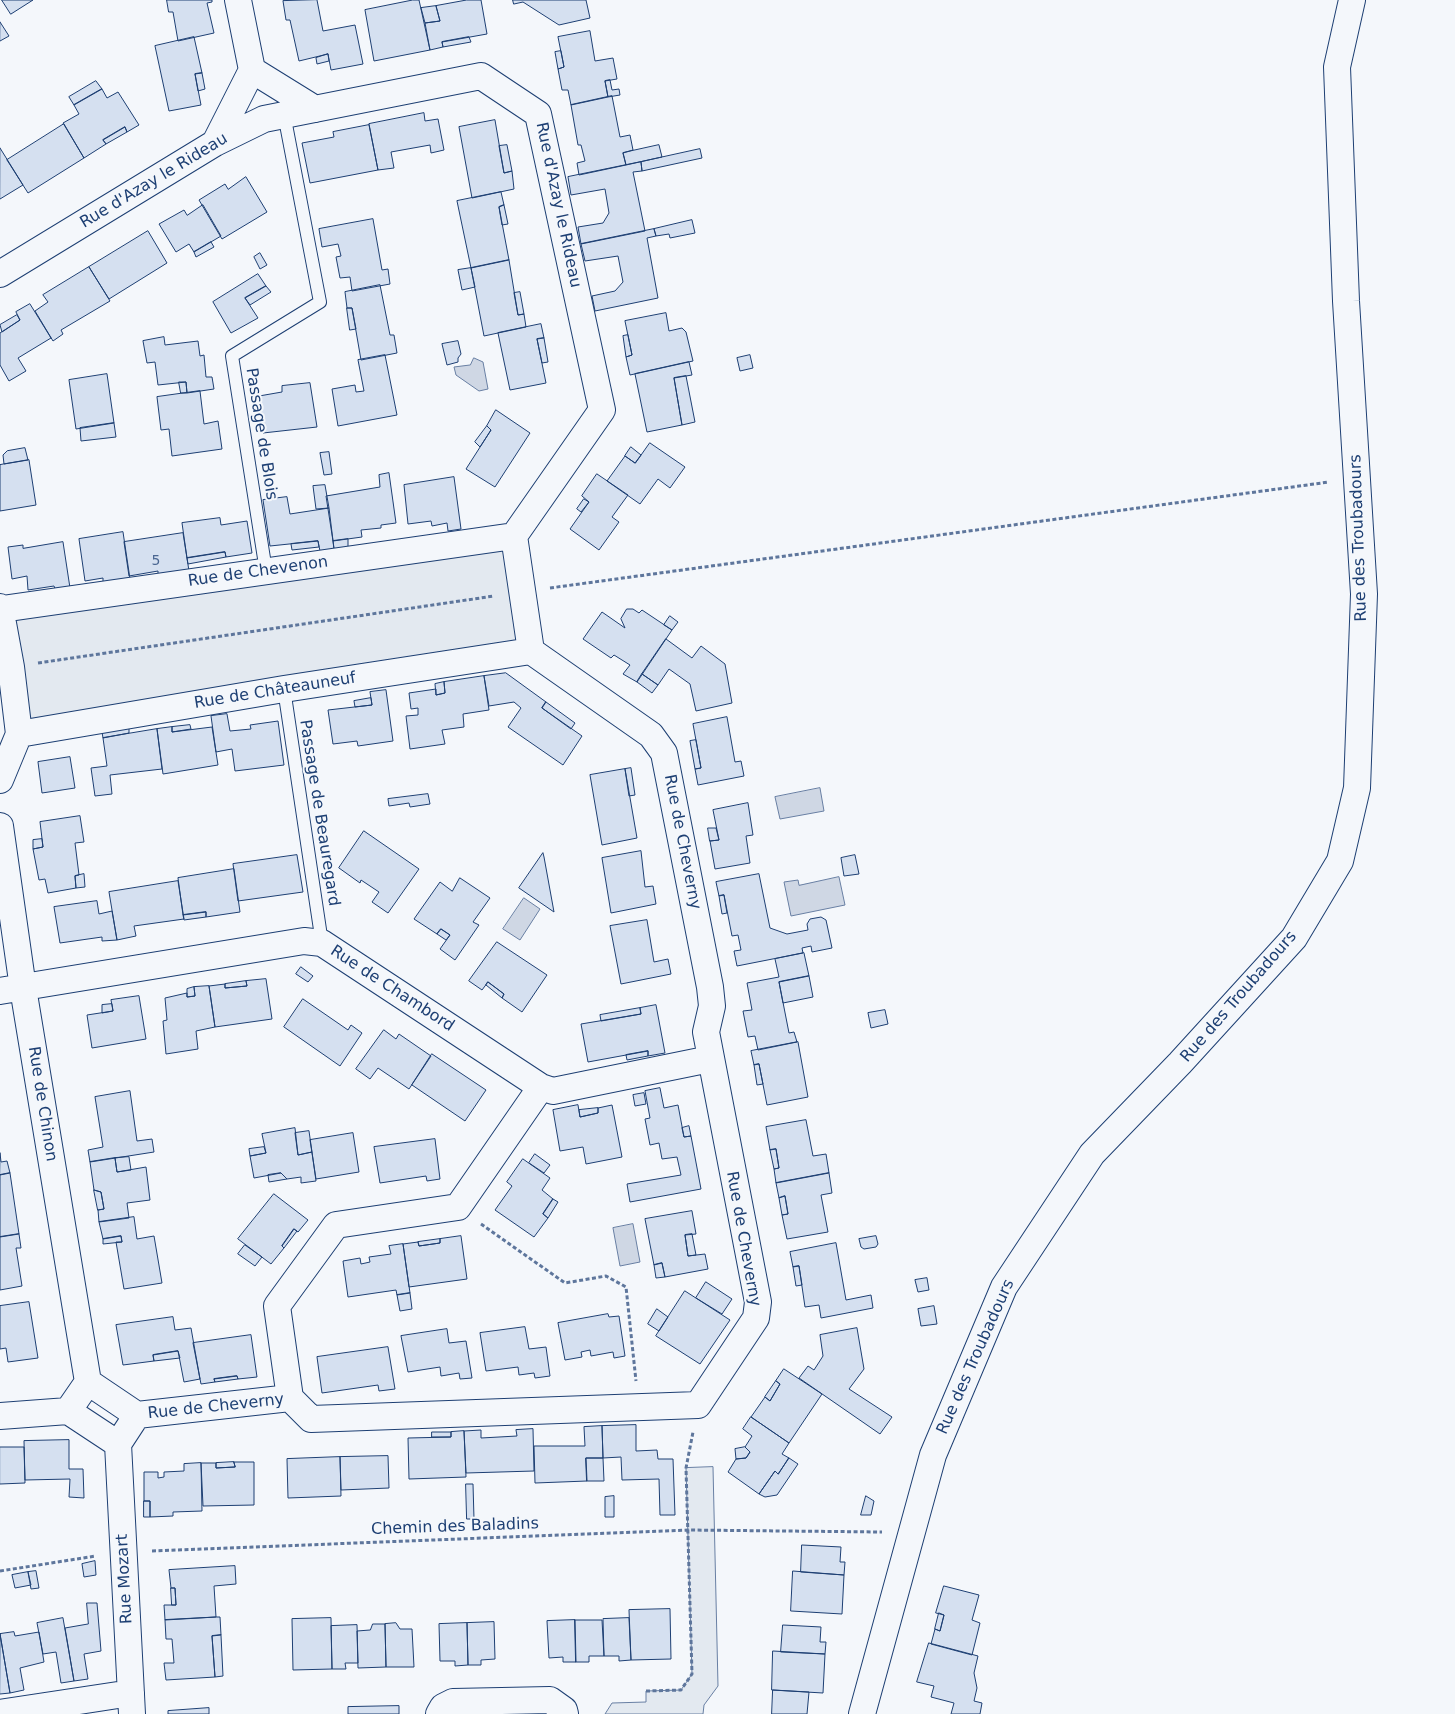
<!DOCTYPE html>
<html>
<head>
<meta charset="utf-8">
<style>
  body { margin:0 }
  canvas { display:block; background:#f4f7fb }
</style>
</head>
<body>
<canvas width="1455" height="1714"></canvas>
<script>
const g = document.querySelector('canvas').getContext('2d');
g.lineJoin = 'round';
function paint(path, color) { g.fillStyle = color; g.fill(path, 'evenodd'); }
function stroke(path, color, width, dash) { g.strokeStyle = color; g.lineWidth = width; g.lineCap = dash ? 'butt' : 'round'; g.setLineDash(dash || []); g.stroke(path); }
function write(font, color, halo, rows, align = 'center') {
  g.font = font + ' "DejaVu Sans",sans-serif'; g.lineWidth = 4; g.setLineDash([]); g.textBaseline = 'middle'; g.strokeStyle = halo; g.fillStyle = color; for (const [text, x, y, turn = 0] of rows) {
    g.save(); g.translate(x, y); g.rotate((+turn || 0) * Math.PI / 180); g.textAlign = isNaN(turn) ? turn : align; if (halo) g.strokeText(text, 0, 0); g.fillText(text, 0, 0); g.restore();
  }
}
const green = new Path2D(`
  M514,536L531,651L19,734L2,609Z
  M713,1467L718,1686L704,1705L703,1714H605L612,1703L646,1702V1691L681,1690L692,1674L686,1468Z`);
paint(green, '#e3e9f0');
stroke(green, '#687fa3', 1);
const water = new Path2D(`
  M474,358L483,362L488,389L479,391L456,375L454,367L470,365Z
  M820,788L824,811L780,819L775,797Z
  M839,877L845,905L791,916L784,882L798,880L799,885Z
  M524,898L540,909L520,940L503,929Z
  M633,1224L640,1262L620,1266L613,1228Z`);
paint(water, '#cfd7e4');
stroke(water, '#687fa3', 1);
const building = new Path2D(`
  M2,0H33L11,14Z
  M167,0H212V2L207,3L214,33L178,41L173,12H169Z
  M317,0L323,31L355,25L363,64L331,70L328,54L299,61L290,20H286L283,1Z
  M413,0H419L430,50L374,61L365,10Z
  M467,0H481L487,34L442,42L443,47L430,50L425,23L440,21L436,6Z
  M513,0H586L590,18L559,25L523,2L514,4Z
  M436,6L440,21L425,23L421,8Z
  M0,22L9,36L0,41Z
  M590,31L595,61L613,58L617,79L605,81L608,97L571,105L568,90H562L558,69L564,67L558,37Z
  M194,37L202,73L195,74L201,105L169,111L155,46Z
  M469,37L471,42L443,47L442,42Z
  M561,51L564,67L558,69L555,52Z
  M328,54L329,61L317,64L316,58Z
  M202,73L205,89L198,91L195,74Z
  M610,80L612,90L619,89L620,95L608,97L605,81Z
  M96,81L102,89L74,105L69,97Z
  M102,89L107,98L118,92L139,125L127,132L125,127L103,140L106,144L84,158L63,123L79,114L74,105Z
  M612,96L620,137L630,135L633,150L623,153L626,165L579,175L577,163L585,161L581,145H578L571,105Z
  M424,113L425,121L438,119L444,150L431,153L430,145L391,152L394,168L378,170L369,124Z
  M495,120L504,173L512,171L514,189L472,198L459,127Z
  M64,124L84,158L28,193L7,160Z
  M369,125L378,170L310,183L302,143L334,137L333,132Z
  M125,127L127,132L106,144L103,140Z
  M507,145L512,171L504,173L499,146Z
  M659,145L662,157L626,165L623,153Z
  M0,148L23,185L0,199Z
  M700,149L702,158L642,171L641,162Z
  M641,162L642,171L633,172L645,231L581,244L578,227L603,223L609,213L605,189L571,195L568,177Z
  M246,177L267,212L222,239L199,200L225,184L228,189Z
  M501,192L504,205L499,207L509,260L471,268L457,201Z
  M203,205L221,236L194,252L189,244L176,252L159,224L184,210L187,215Z
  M504,205L508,224L502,225L499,207Z
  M373,219L382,270L388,269L390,284L352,291L350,277L340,278L336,257L341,256L338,244L322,247L319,229Z
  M692,220L695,233L670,238L669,234L656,236L654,229Z
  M654,229L656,236L647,238L658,298L595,311L592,296L615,291L623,282L618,256L585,261L581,244Z
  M148,231L167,263L109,299L89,267Z
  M211,242L214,247L196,257L194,252Z
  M260,253L267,265L260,269L254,257Z
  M509,260L518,315L524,314L526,327L484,336L471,268Z
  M89,267L110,301L61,330L63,334L53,341L35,311L48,302L43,295Z
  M471,268L475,287L462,290L458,270Z
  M258,274L266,286L245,298L258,318L231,333L213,302Z
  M380,285L390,335H394L397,353L361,360L352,308H347L345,292Z
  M266,286L271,292L250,305L245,298Z
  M520,292L524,314L518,315L514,293Z
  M30,304L51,338L18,358L26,371L9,381L0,365V333L20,320L16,312Z
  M347,308H352L356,329L350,330Z
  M666,313L669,331L682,328L686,332L693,361L630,375L626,357L632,355L625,321Z
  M17,315L20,320L2,332L0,325Z
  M541,324L544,338L537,339L546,383L510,390L498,333Z
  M628,335L632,355L626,357L623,336Z
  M164,337L165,345L198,341L200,356L204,355L206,377H212L214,389L187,393L186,382L158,385L155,362L147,363L143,341Z
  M544,338L548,362L542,363L537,339Z
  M458,341L461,354L458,358V362L447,365L442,344Z
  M385,355L397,415L338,426L332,389L355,385L356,392L364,391L358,360Z
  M750,355L753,368L740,371L737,358Z
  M689,362L692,375L674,378L682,425L647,432L635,374Z
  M107,374L114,423L76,429L69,380Z
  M686,376L695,422L682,425L674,378Z
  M179,382H186L187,393H181Z
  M310,383L317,427L263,433L259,396L282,392V386Z
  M200,391L204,424L218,421L222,449L172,456L169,429L161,430L157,397Z
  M496,410L530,433L495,487L466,469L491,430L487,426Z
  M114,423L116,437L81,441L80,428Z
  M487,426L491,430L480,447L475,442Z
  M650,443L685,467L670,488L658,479L640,504L607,481L625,456L635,463Z
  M631,447L641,455L635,463L625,456Z
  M25,448L28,460L4,464L3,455L7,451Z
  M329,452L332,474L324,475L320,453Z
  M29,460L36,505L0,511V465Z
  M389,473L396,523L381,525V528L361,530L362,537L333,541L326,496L380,487L379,475Z
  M597,474L628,495L612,517L619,522L599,550L570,529L589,502L582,496Z
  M454,477L461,529L448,531L447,523L432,526L431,521L408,524L404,485Z
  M325,485L329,508L316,509L313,486Z
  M287,497L290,514L329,508L334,549L320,551L318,541L270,546L263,500Z
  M584,499L589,502L581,512L577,509Z
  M220,518L221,525L247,521L252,553L226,557L225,552L187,558L182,523Z
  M123,532L130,579L103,584V578L85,581L79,539Z
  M183,533L189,571L158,575V571L129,576L124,542Z
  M348,539V547L334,549L333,541Z
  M318,541L319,547L292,550L291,544Z
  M63,542L70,588L56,591L54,586L28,590L27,576L12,579L8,547L23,545V548Z
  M225,552L226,557L188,564L187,558Z
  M627,609H633L639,613L642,610L672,630L637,682L623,674L630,665L614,655L611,658L583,639L602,612L625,628L621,619Z
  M670,616L678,622L672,630L664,625Z
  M666,639L692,658L701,646L725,664L732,703L696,711L690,684L669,669L658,685L642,674Z
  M506,673L546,702L542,708L582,736L563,765L508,727L521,708L514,702L489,706L484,676Z
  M642,674L658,685L652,693L637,682Z
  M484,676L489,710L463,714L464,727L442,730L445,744L410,749L406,716L418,715V708L411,709L409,693L436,689V695L445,693L444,682Z
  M444,682L445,693L436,695L435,684Z
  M386,690L393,741L358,746L357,741L333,744L328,710L372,705L370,692Z
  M371,698L372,705L355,707L354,701Z
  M546,702L575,723L571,729L542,708Z
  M227,714L230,731L251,729L250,725L278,721L284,765L235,771L232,749L216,752L211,716Z
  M727,717L735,762L741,761L744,776L698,785L695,769L701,768L693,724Z
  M190,725L191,729L172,732V727Z
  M172,727V732L212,727L218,765L163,774L157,729Z
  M129,728V733L103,738L102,732Z
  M157,729L162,769L110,775L112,794L95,796L91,768L107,766L103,738Z
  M696,740L701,768L695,769L690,741Z
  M70,757L75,788L42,793L38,762Z
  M631,768L635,795L629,796L625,769Z
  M625,769L637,838L602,845L590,775Z
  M428,794L430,804L410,807L409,803L389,806L388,799Z
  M748,803L753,835L746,836L750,863L715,869L710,841L719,840L713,810Z
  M80,816L84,842L75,843L79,875L75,876L76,888L48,893L45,879L39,880L33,849L43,847L40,822Z
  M708,828H716L719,840L710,841Z
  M364,831L419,869L388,913L372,902L379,892L361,880L360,883L339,868Z
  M42,839L43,847L33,849V840Z
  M641,851L645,887L653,886L656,904L611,913L602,858Z
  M543,853L544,857L554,912L519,888Z
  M297,855L303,892L238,901L233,864Z
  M855,855L859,874L844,876L841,858Z
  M234,869L240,912L206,917V912L183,915L178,878Z
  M84,874L85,887L76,888L75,876Z
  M759,874L770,928L787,934L808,930L807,924L810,919L821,917L826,920L832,948L812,952L811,946L802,948L803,953L737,966L734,951L741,950L738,935L732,936L724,895L719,896L716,882Z
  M460,878L490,898L473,922L479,925L455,960L440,949L450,935L441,929L437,934L414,919L440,882L452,891Z
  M178,881L184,919L134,926L136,936L117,940L109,892Z
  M724,895L727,913L722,914L719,896Z
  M97,901L99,914L112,911L117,940L102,941V937L60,943L54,907Z
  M206,912V917L184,920L183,915Z
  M647,920L654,962L668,959L671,974L621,984L610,926Z
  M441,929L450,935L446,940L437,934Z
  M497,942L547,975L522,1012L502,998L504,994L488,982L482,990L469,981Z
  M804,953L809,976L779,982L789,1033L794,1032L797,1042L758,1050L755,1036L748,1037L743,1011L752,1010L747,983L779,977L775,959Z
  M301,967L313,976L308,982L296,974Z
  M809,976L813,997L783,1003L779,982Z
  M266,979L272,1019L215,1027L209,986L225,984V988L247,986L246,981Z
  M246,981L247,986L225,988V984Z
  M488,982L504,994L502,998L486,985Z
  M209,986L215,1027L196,1031L198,1049L166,1054L163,1021L167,1020L165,998L187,993V997L195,996L194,987Z
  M194,987L195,996L187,997V989Z
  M139,996L146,1039L92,1048L87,1015L113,1011L111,1000Z
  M303,999L348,1030L351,1025L362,1033L340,1066L284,1027Z
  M112,1004L113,1011L102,1013V1005Z
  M656,1005L665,1053L648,1056V1051L588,1062L581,1024L641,1014L640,1008Z
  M640,1008L641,1014L601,1021L600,1015Z
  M885,1010L888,1024L871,1028L868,1013Z
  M384,1030L396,1039L399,1034L431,1056L409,1089L378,1068L370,1079L356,1069Z
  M798,1042L808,1097L767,1105L759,1064L754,1065L751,1051Z
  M648,1051V1056L627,1060L626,1055Z
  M432,1054L486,1090L465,1121L412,1085Z
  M759,1064L763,1084L757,1085L754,1065Z
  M660,1088L664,1108L678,1105L684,1137L691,1136L701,1189L630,1202L627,1184L681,1175L677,1157L662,1159L659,1143L650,1145L645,1119L650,1118L645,1091Z
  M130,1091L137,1141L152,1139L154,1152L90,1162L88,1150L103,1147L95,1097Z
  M644,1093L646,1104L635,1106L633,1095Z
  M578,1105L580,1117L598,1113V1108L612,1105L622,1157L586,1164L583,1147L560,1151L553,1110Z
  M598,1108V1113L580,1117L579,1110Z
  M806,1120L813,1156L826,1154L829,1173L776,1183L774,1169L779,1168L776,1149L770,1150L766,1127Z
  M689,1126L691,1136L684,1137L682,1128Z
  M295,1128L298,1155L312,1152L316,1181L301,1183V1177L287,1179L281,1173L254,1178L250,1156L266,1153L262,1134Z
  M309,1131L312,1152L298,1155L295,1133Z
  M353,1133L359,1172L316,1179L310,1140Z
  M435,1139L440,1179L427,1181L426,1176L380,1183L374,1147Z
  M264,1147L266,1153L250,1156L249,1149Z
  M776,1149L779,1168L774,1169L770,1150Z
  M0,1153L1,1162L7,1161L10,1173L0,1175Z
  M535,1154L550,1165L544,1173L529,1163Z
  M129,1157L131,1170L117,1172L115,1158Z
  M115,1158L117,1172L146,1167L150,1200L127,1203L129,1218L99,1222L98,1210L104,1209L101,1192L94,1190L90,1162Z
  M523,1159L550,1178L542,1190L553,1199L543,1214L548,1218L534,1237L495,1210L512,1186L507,1182Z
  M10,1173L19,1234L0,1237V1175Z
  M281,1173L287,1179L269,1182L268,1175Z
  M829,1173L832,1193L821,1195L828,1232L787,1239L782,1215L788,1214L785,1196L779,1198L776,1183Z
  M94,1190L101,1192L104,1209L98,1210Z
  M274,1194L308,1220L298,1232L294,1229L282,1246L284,1248L271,1264L238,1239Z
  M785,1196L788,1214L782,1215L779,1198Z
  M553,1199L558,1202L548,1218L543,1214Z
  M692,1211L696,1234L685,1235L688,1256L705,1254L708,1269L665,1277L662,1263L654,1265L645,1219Z
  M134,1217L137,1239L154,1236L162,1283L124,1289L116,1242H122L121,1236L103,1239L99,1222Z
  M294,1229L297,1231L284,1248L282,1246Z
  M19,1234L21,1248H16L22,1286L0,1290V1237Z
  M692,1234L696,1255L688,1256L685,1235Z
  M121,1236L122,1242L103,1244V1239Z
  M461,1236L467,1279L409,1287L403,1244L418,1242L419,1246L440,1243V1239Z
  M876,1236L878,1244L876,1247L864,1249L861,1247L859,1239Z
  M440,1239V1243L419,1246L418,1242Z
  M836,1243L846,1300L871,1295L873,1308L821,1318L819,1305L805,1307L799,1266L793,1267L790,1252Z
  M403,1244L410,1293L397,1295L396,1290L348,1297L343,1261L360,1258L361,1264L370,1262L369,1257L391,1254L389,1246Z
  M245,1245L262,1257L255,1266L238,1254Z
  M662,1263L665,1277L656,1278L654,1265Z
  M799,1266L802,1285L796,1286L793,1267Z
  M927,1278L929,1290L918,1292L915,1280Z
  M706,1282L732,1299L722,1314L696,1298Z
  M685,1291L730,1320L700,1364L656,1336Z
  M410,1293L412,1309L400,1311L397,1295Z
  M29,1302L38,1358L8,1362L6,1348L0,1349V1306Z
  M934,1306L937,1324L921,1326L918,1309Z
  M657,1309L668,1317L659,1331L648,1324Z
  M608,1314L609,1317L619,1316L625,1356L614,1358L613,1352L591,1356L590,1350L581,1352L582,1357L565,1360L558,1323Z
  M173,1317L175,1330L191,1328L200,1379L184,1382L178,1351L153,1355L154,1361L123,1365L116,1325Z
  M525,1327L529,1349L546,1347L550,1376L535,1378L534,1373L519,1375L518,1367L486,1371L480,1333Z
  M857,1328L864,1369L849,1389L892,1417L880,1434L799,1378L808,1366L814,1370L823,1356L820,1335Z
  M447,1329L449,1343L466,1341L472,1378L460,1379L459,1373L441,1376L440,1367L408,1372L401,1336Z
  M251,1335L257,1377L238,1379L237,1376L214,1379L215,1382L201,1384L193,1343Z
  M388,1347L395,1389L379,1391L378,1385L322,1393L317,1357Z
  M178,1351L180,1358L154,1361L153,1355Z
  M784,1369L822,1394L789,1443L751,1417L765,1397L770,1401L780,1384L776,1381Z
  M237,1376L238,1379L215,1382L214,1379Z
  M776,1381L780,1384L770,1401L765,1397Z
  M751,1417L789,1443L782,1454L789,1458L778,1474L775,1471L759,1494L728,1472L736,1459L746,1458L750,1452L745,1447L752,1436L743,1429Z
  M636,1425V1451L657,1450L658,1459H673L675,1515H660L659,1479L622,1480L621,1457L603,1458L602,1426Z
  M602,1426L603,1458H586L587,1481L535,1483L534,1446H585L584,1427Z
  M533,1429L534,1471L466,1473L464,1431L481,1430V1438L517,1436L516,1430Z
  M464,1431L466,1477L409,1479L408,1438L451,1437V1432Z
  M432,1432H451V1437H432Z
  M69,1440V1469H83L84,1498L69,1497L70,1479L25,1480L24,1441Z
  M0,1447H24L25,1483L0,1484Z
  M745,1447L750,1452L746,1458L736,1459L735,1449Z
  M388,1456L389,1488L341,1490L340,1457Z
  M340,1457L341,1496L288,1498L287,1459Z
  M586,1458H603L604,1481H587Z
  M789,1458L798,1464L777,1495L765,1497L759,1494L775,1471L778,1474Z
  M234,1462L235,1467L216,1468V1463Z
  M234,1462H254V1505L203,1506L201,1463H216V1468L235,1467Z
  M201,1463L202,1511L173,1512V1516L150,1517V1501H144V1472H158V1478L164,1477V1472L184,1471V1464Z
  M466,1484H473L474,1519H467Z
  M614,1496V1517H605V1497Z
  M866,1496L874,1501L871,1515H861Z
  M144,1501H150V1517H144Z
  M802,1545L841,1547L840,1562H845L844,1575L801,1572Z
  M95,1561L96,1575L84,1577L82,1564Z
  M235,1566L236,1584L214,1586L216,1617L165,1620L164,1605H176L175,1588H171L169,1570Z
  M36,1571L39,1588L31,1589L28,1572Z
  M793,1571L844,1575L842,1614L791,1611Z
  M28,1572L31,1585L15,1588L12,1575Z
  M944,1586L979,1595L972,1620L980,1623L972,1655L931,1644L935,1629L940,1631L944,1615L936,1613Z
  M171,1588H175L176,1605H172Z
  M87,1603H97L101,1651L84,1654L88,1679L74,1681L65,1628L88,1624Z
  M670,1609L671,1659L631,1660L629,1610Z
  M939,1613L944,1615L940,1631L935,1629Z
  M216,1617H220L221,1635L212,1636L215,1677L166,1680L164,1663H174L172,1639H166L165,1620Z
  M63,1618L74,1681L61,1683L56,1652L43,1654L37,1623Z
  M331,1618L332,1669L293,1670L292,1619Z
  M629,1618L631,1660L619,1661V1656H604L603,1619Z
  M575,1620L576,1662H563V1657L549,1658L547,1621Z
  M575,1620H602L604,1656H589V1662H576Z
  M494,1622L495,1659L481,1660V1665H468L467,1623Z
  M396,1623L400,1629H412L414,1667H386L385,1624Z
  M467,1623L468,1665L455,1666V1661H440L439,1624Z
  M373,1624H385L386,1667L358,1668L357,1631L370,1630Z
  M357,1625L358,1663H345L346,1669H332L331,1626Z
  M783,1625L821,1627L820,1642H826L825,1654L781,1652Z
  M14,1632L15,1636L39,1632L44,1662L20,1668L24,1690L10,1693L0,1634Z
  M0,1634L10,1693L0,1694Z
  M221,1635L223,1676L215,1677L212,1636Z
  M929,1643L978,1656L974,1673L977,1688L974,1701L982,1703L980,1714H951L954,1703L931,1697L934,1686L917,1682Z
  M773,1651L825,1654L823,1693L772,1690Z
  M773,1690L809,1692L807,1714H772Z
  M399,1706V1714H348V1707Z
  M209,1708V1714H168V1711Z`);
paint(building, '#d5e0f0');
stroke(building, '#1d3f73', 1);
const service = new Path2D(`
  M266,571L232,356L320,302L284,114
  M284,689L322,943`);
const minor = new Path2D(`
  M238,0L252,70L315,109
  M215,143L252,70
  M0,274L215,143L264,119L481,76L538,114L602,410L514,536L531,651
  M0,607L11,667L19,734L0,780
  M2,609L514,536
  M19,734L284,689L531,651
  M0,826L23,988L88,1382
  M0,991L304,941L322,943L541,1087L553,1091L710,1059
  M88,1382L137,1415L118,1444L68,1411Z
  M290,1398L277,1306L336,1225L458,1207L541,1087
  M137,1415L290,1398L311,1419L698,1405L756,1318L758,1302L706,1032L712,1006L710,987L664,753L651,735L531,651
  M0,1416L68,1411
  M118,1444L132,1714
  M0,1713L131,1693
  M439,1714L443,1707L453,1702L550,1700L564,1710L565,1714
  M862,1714L933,1455L1004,1287L1092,1154L1180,1063L1294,938L1340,861L1357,788L1364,594L1346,301L1337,67L1352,0`);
stroke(service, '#1d3f73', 14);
stroke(minor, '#1d3f73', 28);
stroke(new Path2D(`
  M550,588L1329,482
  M38,663L494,596
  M481,1224L565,1283L606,1276L626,1287L636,1381
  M152,1551L688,1530L882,1532
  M0,1571L96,1556
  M646,1691L681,1690L692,1674L686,1468L693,1432`), '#5e769c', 3, [4, 2.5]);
stroke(service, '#f4f7fb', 12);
stroke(minor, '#f4f7fb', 26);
write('14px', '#4b6792', null, [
  ["5",156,561]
]);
write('16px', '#1d3f73', '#f4f7fb', [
  ["Rue d'Azay le Rideau",154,181,-31],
  ["Rue d'Azay le Rideau",558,205,78],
  ["Passage de Blois",261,434,81],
  ["Rue des Troubadours",1359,538,-92],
  ["Rue de Chevenon",258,572,-8],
  ["Rue de Châteauneuf",275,691,-9],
  ["Passage de Beauregard",319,813,81],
  ["Rue de Cheverny",682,842,79],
  ["Rue de Chambord",392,989,33],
  ["Rue des Troubadours",1239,997,-49],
  ["Rue de Chinon",42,1104,81],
  ["Rue de Cheverny",743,1239,80],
  ["Rue des Troubadours",976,1357,-66],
  ["Rue de Cheverny",216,1407,-6],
  ["Chemin des Baladins",455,1527,-2],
  ["Rue Mozart",125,1579,-93]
]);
</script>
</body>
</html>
